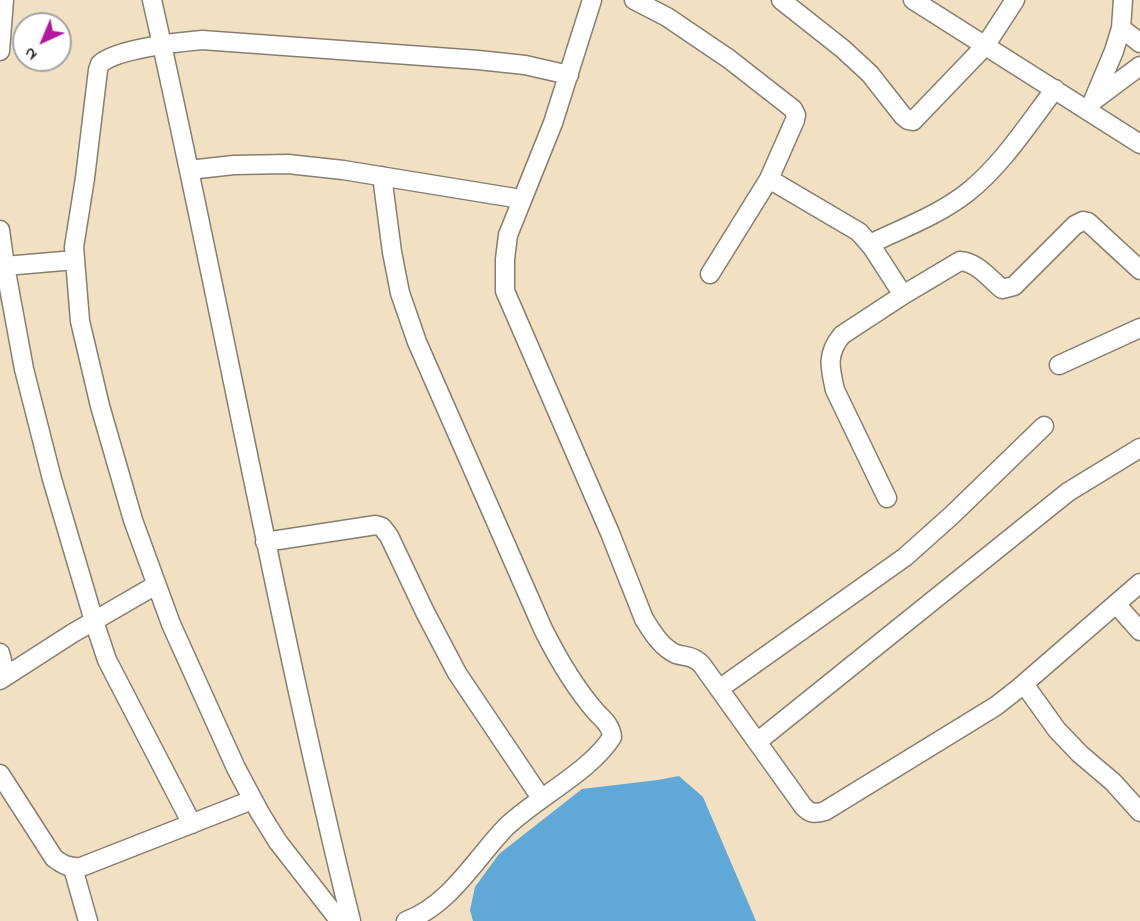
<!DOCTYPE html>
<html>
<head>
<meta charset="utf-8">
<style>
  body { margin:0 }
  #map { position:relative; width:1140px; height:921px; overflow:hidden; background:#f2e0c3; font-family:"Indie Flower",sans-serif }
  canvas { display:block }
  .north { position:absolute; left:12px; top:12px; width:60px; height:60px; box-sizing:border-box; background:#fff; border:2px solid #a4a4a4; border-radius:50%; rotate:224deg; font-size:16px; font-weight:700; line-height:24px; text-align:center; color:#1c1c1c }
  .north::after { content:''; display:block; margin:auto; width:21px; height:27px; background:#b5179e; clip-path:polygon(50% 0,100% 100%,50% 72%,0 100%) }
</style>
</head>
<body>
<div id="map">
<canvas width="1140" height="921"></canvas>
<div class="north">N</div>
</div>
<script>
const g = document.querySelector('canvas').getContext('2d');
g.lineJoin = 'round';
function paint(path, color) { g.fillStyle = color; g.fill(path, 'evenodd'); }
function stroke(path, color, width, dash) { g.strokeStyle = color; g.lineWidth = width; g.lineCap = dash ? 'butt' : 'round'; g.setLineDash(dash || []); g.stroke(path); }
paint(new Path2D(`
  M679,776L703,797L756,921H473L470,910L475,887L499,854L582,789L658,780Z`), '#60a8d7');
const minor = new Path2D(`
  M152,0C221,306 276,616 351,921
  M592,0L553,123L508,235L505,259V291L610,533L644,619C652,632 662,648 676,654C687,657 694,656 702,665L803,806C810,814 815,814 825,811L996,706L1019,688L1140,583
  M634,0L667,17L729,59L793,109L796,115L795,120L769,179L859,232L872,247L903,295L960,261C977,262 990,279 1002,289L1014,286L1075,225L1083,221L1088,222L1140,270
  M781,0L843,49L870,74L903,116L908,120L913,121L985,46L1015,0
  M913,0L1140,144
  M1121,28L1140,43
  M0,51L4,0
  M1093,101L1114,51L1121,28L1123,0
  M1093,101L1140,66
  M189,170L234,165L288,164L343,170L521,199
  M382,176L392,252L400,293L417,342L543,629C558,659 574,687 597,713C604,720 611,726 612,737C591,771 536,798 506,827C475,859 450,905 406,921
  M0,230L5,266L75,260
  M870,244C903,228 939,215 968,192C1003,164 1028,124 1055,89
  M5,266L24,369L52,479L94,621L107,660L192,824
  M710,274L769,179
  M1059,365L1140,328
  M887,498L835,390C830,368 826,354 842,335L903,295
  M265,542L376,525L382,527L389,536L425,612L457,673L541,798
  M1116,604L1140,631
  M0,653L6,676
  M0,680L73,633L156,585
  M1024,684L1057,730L1080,754L1113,782L1140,812
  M719,689L905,557L952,515L1044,426
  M757,742L1068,492L1140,448
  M0,774L54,858C63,865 70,868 81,867L252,800
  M73,868L88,921
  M344,921L335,915L278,842L260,813L236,768L171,624L133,520L100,406L80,321L74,247L85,178L98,70L100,64C116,49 179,42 202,40L478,60L525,65L569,75`);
stroke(minor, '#877e70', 21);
stroke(minor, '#fff', 18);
</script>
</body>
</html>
